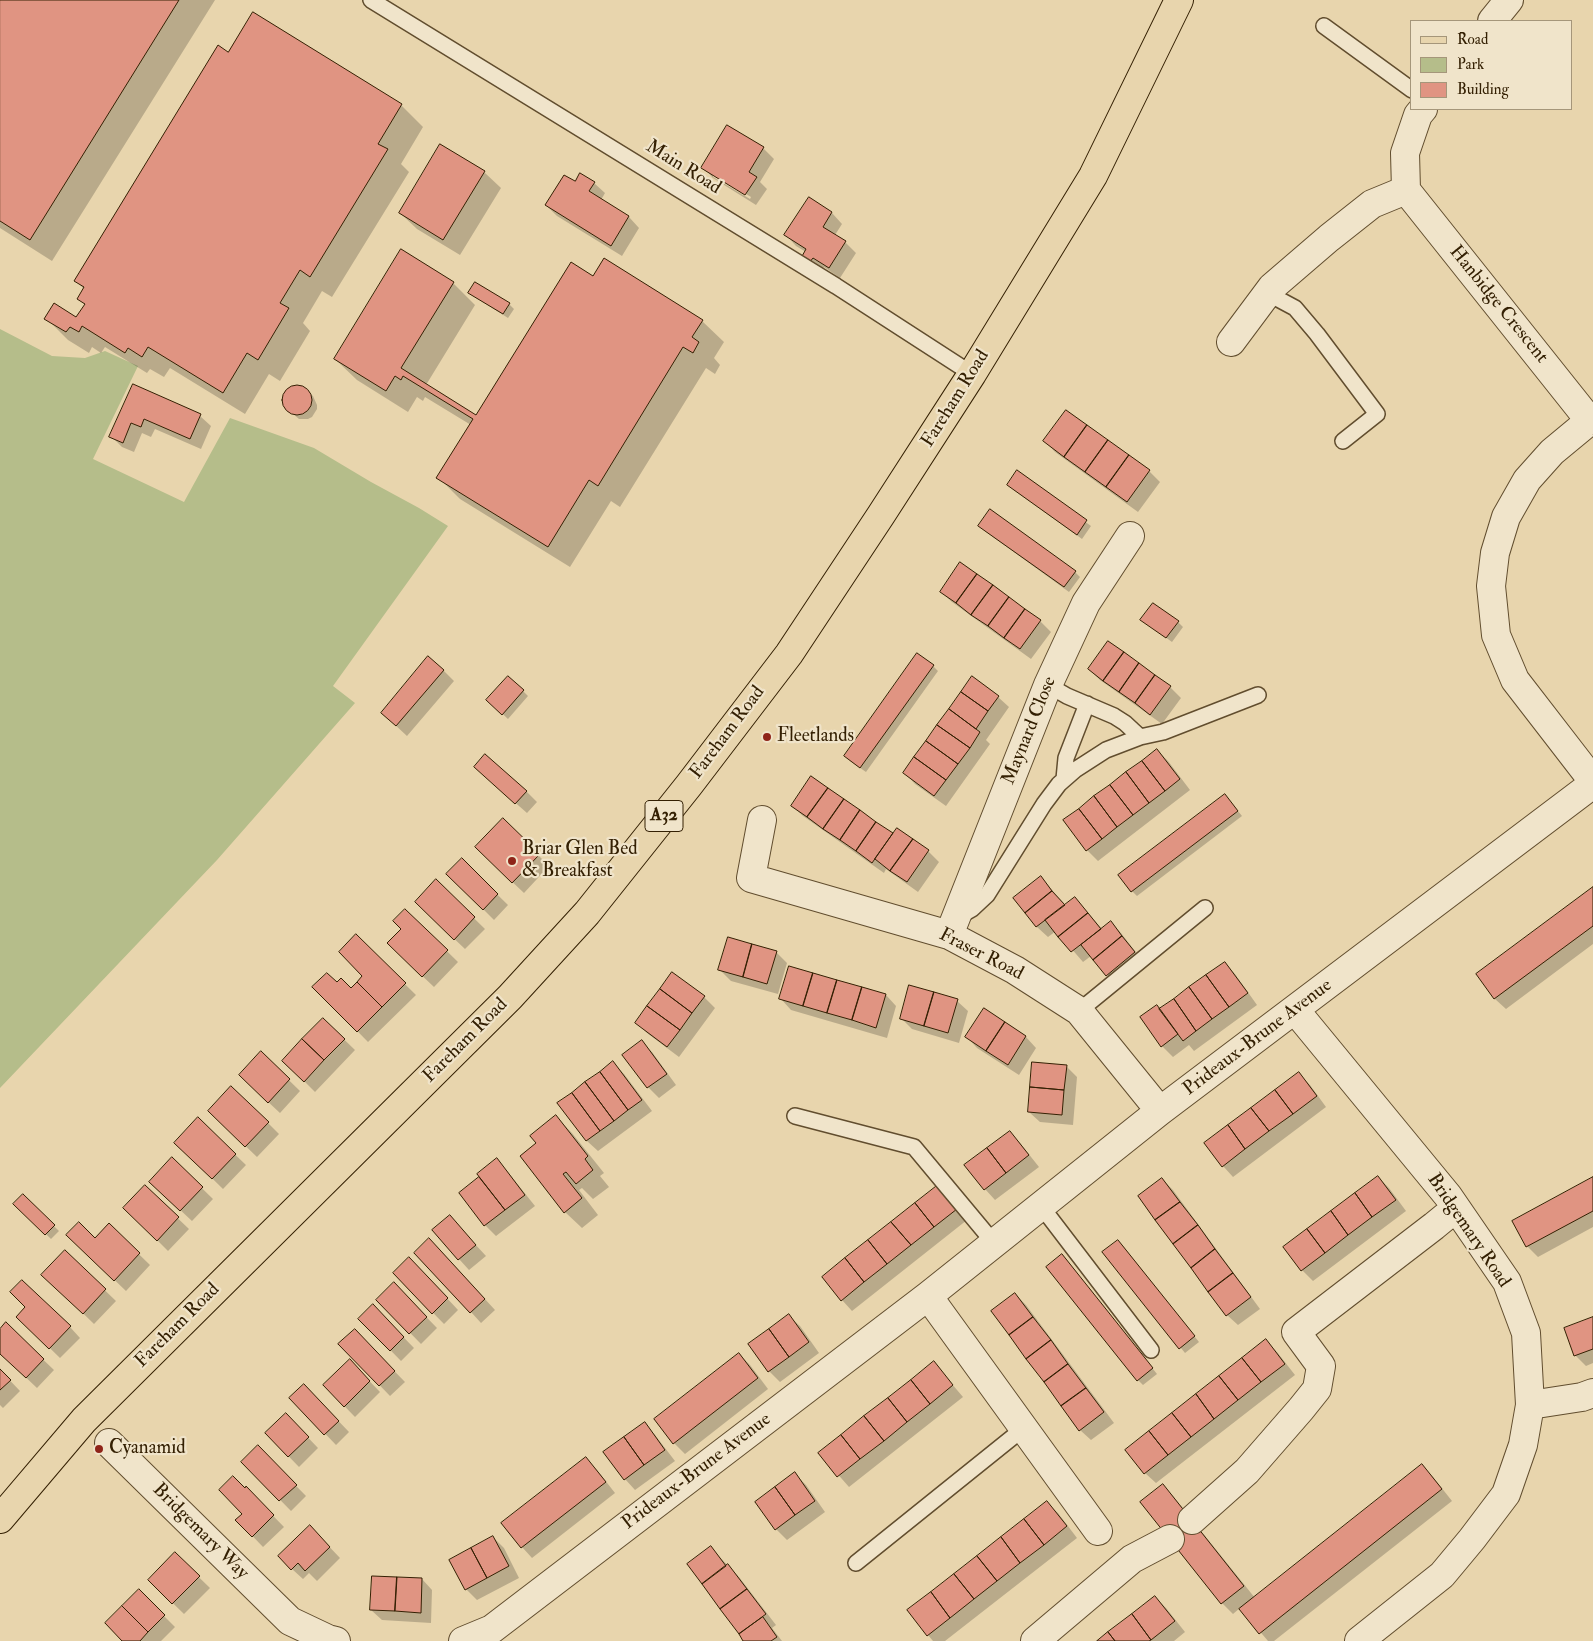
<!DOCTYPE html>
<html>
<head>
<meta charset="utf-8">
<style>
  body { margin:0 }
  #map { position:relative; width:1593px; height:1641px; overflow:hidden; background:#e8d5ad; font-family:"IM FELL Double Pica",serif }
  canvas { display:block }
  .legend { position:absolute; left:1410px; top:20px; width:162px; height:90px; box-sizing:border-box; background:#f0e4ca; border:1px solid #a5967a; margin:0; padding:6px 9px; list-style:none; font-size:15px; color:#342003 }
  .legend li { display:flex; align-items:center; gap:10px; height:25px }
  .legend b { width:25px; border:1px solid #a5967a }
</style>
</head>
<body>
<div id="map">
<canvas width="1593" height="1641"></canvas>
<ul class="legend">
<li><b style="height:6px;background:#e8d5ad"></b>Road</li>
<li><b style="height:14px;background:#b5bd8a"></b>Park</li>
<li><b style="height:14px;background:#e09482"></b>Building</li>
</ul>
</div>
<script>
const g = document.querySelector('canvas').getContext('2d');
g.lineJoin = 'round';
function paint(path, color) { g.fillStyle = color; g.fill(path, 'evenodd'); }
function stroke(path, color, width, dash) { g.strokeStyle = color; g.lineWidth = width; g.lineCap = dash ? 'butt' : 'round'; g.setLineDash(dash || []); g.stroke(path); }
function write(font, color, halo, rows, align = 'center') {
  g.font = font + ' "IM FELL Double Pica",serif'; g.lineWidth = 4.5; g.setLineDash([]); g.textBaseline = 'middle'; g.strokeStyle = halo; g.fillStyle = color; for (const [text, x, y, turn = 0] of rows) {
    g.save(); g.translate(x, y); g.rotate((+turn || 0) * Math.PI / 180); g.textAlign = isNaN(turn) ? turn : align; if (halo) g.strokeText(text, 0, 0); g.fillText(text, 0, 0); g.restore();
  }
}
paint(new Path2D(`
  M0,329L52,356L85,358L105,351L138,366L93,459L184,502L230,418L314,448L371,482L419,508L448,526L333,686L355,703L217,860L0,1088Z`), '#b5bd8a');
paint(new Path2D(`
  M0,0H215L52,261L0,228Z
  M253,14L401,105L423,127L401,164L409,172L332,297L322,291L303,323L310,331L280,381L269,374L245,414L170,368L164,377L150,369L147,373L105,347L101,353L92,347L89,353L68,340L46,318H77L85,305L78,299L84,289L75,280L229,53Z
  M763,148L774,159L760,182L767,189L756,205L713,178L703,167ZM713,174L751,197L750,199L713,177Z
  M484,172L501,188L460,255L417,229L400,213Z
  M575,183H594L605,193L601,200L629,217L639,228L622,256L557,216L546,205Z
  M809,198L832,213L842,224L835,235L845,242L856,253L840,278L824,267L820,273L813,268L806,252L796,246L786,235Z
  M453,283L475,305L426,385L477,416L702,321L724,342L714,358L720,365L715,374L706,368L620,507L611,501L570,567L460,499L438,477L471,425L425,397L423,401L417,397L408,412L357,380L335,359Z
  M470,292L509,304L514,309L508,318L475,297Z
  M133,386L200,416L211,426L201,449L155,429L151,437L142,433L134,452L122,447L111,436Z
  M300,386L313,396L317,405V409L312,417L308,419H299L286,408L284,399L288,390L291,388Z
  M1045,441L1149,471L1160,482L1138,512L1055,452Z
  M1017,472L1091,526L1082,539L1014,490Z
  M985,531L1075,572L1080,577L1069,592Z
  M961,564L1040,621L1051,632L1031,659L952,602L941,592Z
  M1178,622L1183,627L1172,642L1147,624Z
  M933,666L938,671L866,772L850,761Z
  M1089,669L1170,687L1181,698L1162,724L1100,680Z
  M443,670L454,681L407,736L393,723Z
  M973,678L998,697L1009,707L986,740L990,744L946,806L915,784L905,773Z
  M523,691L528,696L508,719L493,705Z
  M1157,750L1168,761L1190,790L1098,861L1087,850Z
  M486,777L526,791L537,802L527,813Z
  M812,778L893,835L928,851L939,862L918,892L886,869L884,873L803,816L792,806Z
  M1225,795L1242,816L1137,896L1132,891Z
  M503,820L549,866L524,893L487,858Z
  M462,860L508,905L494,920L448,874Z
  M1041,877L1066,906L1075,898L1102,929L1111,922L1121,933L1145,964L1117,986L1091,956L1083,962L1056,931L1048,937L1037,927L1015,898Z
  M436,881L485,929L465,949L427,913Z
  M1593,889V944L1506,1009L1495,999L1477,975Z
  M405,910L458,962L434,987L399,954Z
  M356,936L416,995L368,1042L314,987L337,984L351,989L364,976Z
  M776,952L787,963L778,994L731,981L720,970Z
  M1225,963L1235,974L1257,1005L1194,1051L1189,1045L1173,1057L1162,1046L1160,1010Z
  M673,974L704,997L715,1008L679,1057L647,1033L637,1022Z
  M886,995L896,1006L887,1038L791,1010L781,999Z
  M957,1001L968,1011L959,1043L912,1029L901,1018Z
  M984,1010L1026,1037L1036,1048L1019,1075L977,1048L967,1037Z
  M323,1019L355,1050L315,1092L284,1061Z
  M641,1042L652,1052L676,1085L659,1098L648,1087Z
  M261,1053L300,1091L280,1113L251,1086Z
  M613,1063L624,1074L652,1111L598,1151L587,1141L559,1103Z
  M1066,1066L1077,1077L1073,1125L1040,1122L1029,1112Z
  M1299,1074L1310,1085L1326,1107L1233,1177L1223,1166Z
  M232,1087L279,1134L257,1157L209,1111Z
  M556,1117L572,1133L604,1173L600,1176L609,1187L593,1199L582,1188L579,1190L598,1215L582,1228L565,1212L538,1143Z
  M198,1119L246,1165L223,1189L176,1143Z
  M1009,1132L1020,1143L1039,1167L995,1200L985,1189Z
  M172,1159L213,1199L192,1221L161,1192Z
  M497,1160L507,1171L535,1206L496,1236L485,1225L461,1193L481,1177Z
  M1378,1177L1389,1188L1406,1211L1313,1281L1302,1270Z
  M1593,1178V1227L1538,1257L1527,1246Z
  M1162,1179L1173,1190L1260,1309L1238,1325L1227,1315Z
  M938,1186L967,1220L852,1311L842,1300Z
  M145,1187L189,1229L168,1251L125,1208Z
  M23,1196L59,1231L51,1239L15,1204Z
  M450,1217L486,1256L469,1270L459,1259Z
  M109,1225L150,1265L126,1291L79,1246L95,1240Z
  M1123,1246L1199,1342L1185,1353L1104,1253Z
  M440,1250L495,1310L481,1323L471,1312Z
  M65,1252L116,1301L94,1324L54,1285Z
  M1062,1255L1157,1374L1143,1385L1138,1380Z
  M420,1269L458,1310L444,1324L394,1273Z
  M1015,1294L1026,1305L1114,1423L1091,1440L1080,1430Z
  M405,1295L437,1328L421,1344L378,1300Z
  M373,1306L414,1348L401,1361L360,1319Z
  M789,1316L800,1326L819,1353L780,1382L769,1371Z
  M18,1317L70,1327L80,1338L60,1358Z
  M1593,1318V1363L1586,1366L1575,1355Z
  M6,1324L54,1370L37,1388L0,1353V1330Z
  M365,1341L405,1382L390,1396L340,1344Z
  M1266,1341L1277,1352L1295,1375L1156,1483L1145,1473Z
  M739,1354L750,1365L768,1389L685,1454L674,1443Z
  M350,1361L380,1392L355,1417L324,1385Z
  M934,1363L963,1397L849,1487L820,1454Z
  M0,1370L20,1391L3,1408L0,1405Z
  M304,1385L349,1432L336,1445L291,1398Z
  M644,1424L655,1435L675,1461L635,1490L625,1479Z
  M296,1425L318,1448L299,1467L266,1433Z
  M258,1447L306,1496L291,1511L243,1462Z
  M586,1459L597,1470L615,1493L532,1558L522,1547Z
  M1422,1466L1433,1477L1452,1501L1274,1641H1268L1240,1608L1233,1614L1222,1603L1162,1485L1173,1496L1255,1598Z
  M795,1474L806,1485L825,1512L787,1540L776,1529Z
  M246,1488L284,1527L263,1547L237,1520L244,1514L245,1489Z
  M1047,1503L1058,1513L1077,1538L945,1641H933L928,1635Z
  M493,1537L504,1548L519,1578L477,1600L466,1589Z
  M321,1538L340,1558L317,1581L309,1573L303,1579L292,1569Z
  M711,1548L739,1577L776,1625L772,1628L782,1641H745L689,1565Z
  M175,1554L210,1588L184,1614L149,1580Z
  M422,1579L432,1590L431,1623L382,1620L371,1610Z
  M139,1591L175,1627L161,1641H124Z
  M1155,1597L1166,1608L1185,1632L1174,1641H1099Z`), '#0003');
const building = new Path2D(`
  M0,0H179L30,240L0,221Z
  M253,12L402,104L378,144L388,149L310,277L300,270L280,303L289,308L258,360L247,353L223,393L148,347L142,357L128,348L125,353L82,326L79,332L70,327L66,332L44,319L54,303L76,317L85,304L77,299L84,287L74,281L218,45L228,52Z
  M727,125L764,147L749,172L757,177L745,195L701,168Z
  M440,144L485,171L443,240L399,213Z
  M580,173L595,182L589,191L629,216L611,246L545,205L564,175L575,181Z
  M809,197L832,212L823,227L846,241L829,268L813,258L809,263L801,258L806,249L784,235Z
  M401,249L454,282L401,368L476,415L571,262L593,276L604,258L703,320L692,337L699,342L693,353L683,347L598,486L589,480L548,547L436,478L473,419L403,376L401,380L395,376L386,391L334,359Z
  M475,282L510,303L503,314L468,293Z
  M133,384L201,414L190,439L144,419L141,427L131,423L123,443L109,437Z
  M282 400a15 15 0 1 1 30 0a15 15 0 1 1-30 0Z
  M1066,410L1087,425L1064,457L1043,441Z
  M1087,425L1108,440L1085,472L1064,457Z
  M1108,440L1129,455L1106,487L1085,472Z
  M1129,455L1150,470L1127,502L1106,487Z
  M1017,470L1087,520L1077,535L1007,485Z
  M990,509L1076,571L1064,587L978,526Z
  M960,562L977,574L956,603L940,592Z
  M977,574L993,585L971,615L956,603Z
  M993,585L1009,597L988,626L971,615Z
  M1009,597L1025,609L1004,638L988,626Z
  M1153,603L1179,621L1166,638L1140,620Z
  M1025,609L1041,620L1020,649L1004,638Z
  M1108,641L1124,652L1103,681L1088,669Z
  M1124,652L1139,663L1119,692L1103,681Z
  M917,653L934,665L860,768L844,756Z
  M428,656L444,670L396,726L381,713Z
  M1139,663L1155,675L1135,703L1119,692Z
  M1155,675L1171,686L1150,715L1135,703Z
  M508,676L524,690L502,715L486,700Z
  M972,676L999,696L988,711L961,692Z
  M961,692L988,711L976,729L949,709Z
  M949,709L980,732L970,748L937,725Z
  M937,725L970,748L958,764L926,741Z
  M926,741L958,764L946,780L914,757Z
  M1157,749L1180,779L1165,791L1142,761Z
  M485,754L527,791L515,804L474,767Z
  M914,757L946,780L934,796L903,773Z
  M1142,761L1165,791L1149,803L1126,772Z
  M1126,772L1149,803L1133,815L1110,785Z
  M811,776L828,788L807,817L791,806Z
  M1110,785L1133,815L1117,827L1094,796Z
  M828,788L844,799L823,829L807,817Z
  M1225,794L1238,811L1131,892L1118,875Z
  M1094,796L1117,827L1102,839L1079,809Z
  M844,799L860,810L840,840L823,829Z
  M1079,809L1102,839L1086,851L1063,820Z
  M860,810L876,822L856,851L840,840Z
  M503,818L540,854L512,883L475,847Z
  M876,822L893,833L872,863L856,851Z
  M897,828L913,839L890,871L875,859Z
  M913,839L929,850L907,882L890,871Z
  M462,858L498,894L483,910L446,874Z
  M1041,876L1052,891L1025,913L1013,898Z
  M436,879L475,917L454,940L415,902Z
  M1593,887V926L1494,999L1476,974Z
  M1052,891L1065,905L1036,927L1025,913Z
  M1075,897L1088,913L1058,937L1045,920Z
  M405,909L448,950L422,977L387,943L401,929L393,921Z
  M1088,913L1101,929L1071,952L1058,937Z
  M1111,921L1122,936L1093,960L1081,945Z
  M356,934L406,983L382,1007L357,982L362,976L339,952Z
  M1122,936L1135,952L1106,976L1093,960Z
  M728,937L752,944L743,977L718,970Z
  M752,944L777,951L767,984L743,977Z
  M1225,962L1248,993L1229,1007L1206,975Z
  M789,966L813,973L803,1006L779,999Z
  M672,972L705,996L692,1013L660,989Z
  M327,973L337,982L341,978L351,988L357,982L382,1007L357,1032L312,987Z
  M813,973L837,980L827,1013L803,1006Z
  M1206,975L1229,1007L1212,1019L1189,987Z
  M837,980L862,987L852,1020L827,1013Z
  M909,985L934,992L924,1026L900,1019Z
  M862,987L886,994L876,1028L852,1020Z
  M1189,987L1212,1019L1196,1031L1174,999Z
  M660,989L692,1013L680,1030L647,1006Z
  M934,992L958,999L948,1033L924,1026Z
  M1174,999L1196,1031L1183,1041L1159,1009Z
  M1157,1005L1178,1034L1161,1047L1140,1017Z
  M647,1006L680,1030L667,1047L635,1023Z
  M984,1008L1005,1022L986,1051L965,1037Z
  M323,1018L345,1039L324,1060L302,1039Z
  M1005,1022L1026,1036L1008,1065L986,1051Z
  M302,1039L324,1060L304,1082L282,1061Z
  M642,1040L667,1074L647,1088L622,1055Z
  M261,1051L290,1079L268,1103L239,1075Z
  M613,1061L642,1100L628,1110L600,1072Z
  M1032,1062L1067,1065L1064,1090L1030,1087Z
  M600,1072L628,1110L614,1121L585,1082Z
  M1299,1072L1317,1096L1293,1114L1275,1090Z
  M585,1082L614,1121L600,1131L572,1093Z
  M231,1086L269,1122L245,1147L208,1111Z
  M1030,1087L1064,1090L1062,1115L1028,1112Z
  M1275,1090L1293,1114L1269,1131L1251,1108Z
  M572,1093L600,1131L586,1141L557,1103Z
  M1251,1108L1269,1131L1245,1149L1228,1125Z
  M556,1115L588,1156L585,1159L593,1170L576,1184L566,1172L563,1174L582,1198L564,1213L520,1156L536,1143L530,1136Z
  M198,1117L236,1154L212,1179L174,1143Z
  M1228,1125L1245,1149L1222,1167L1204,1143Z
  M1010,1131L1029,1155L1006,1173L987,1148Z
  M987,1148L1006,1173L984,1190L964,1165Z
  M172,1157L203,1187L180,1211L149,1182Z
  M497,1158L525,1195L505,1210L477,1174Z
  M1378,1176L1396,1200L1372,1217L1355,1193Z
  M479,1177L505,1210L484,1226L459,1193Z
  M1593,1177V1211L1526,1247L1512,1221Z
  M1162,1178L1180,1202L1155,1220L1138,1196Z
  M145,1185L179,1217L157,1241L123,1208Z
  M938,1185L957,1209L934,1227L915,1203Z
  M1355,1193L1372,1217L1348,1235L1331,1211Z
  M23,1194L55,1225L45,1235L13,1204Z
  M1180,1202L1198,1225L1173,1244L1155,1220Z
  M915,1203L934,1227L911,1245L891,1222Z
  M1331,1211L1348,1235L1325,1253L1307,1229Z
  M450,1215L476,1245L458,1260L432,1230Z
  M79,1222L95,1238L109,1223L140,1253L114,1281L66,1235Z
  M891,1222L911,1245L887,1264L868,1240Z
  M1198,1225L1215,1249L1191,1268L1173,1244Z
  M1307,1229L1325,1253L1301,1271L1283,1247Z
  M429,1238L485,1299L470,1313L414,1253Z
  M868,1240L887,1264L864,1282L845,1258Z
  M1118,1240L1195,1336L1179,1349L1102,1252Z
  M1215,1249L1233,1273L1208,1292L1191,1268Z
  M65,1250L106,1289L83,1314L41,1275Z
  M1062,1254L1153,1368L1137,1381L1046,1267Z
  M409,1257L448,1298L432,1314L393,1273Z
  M845,1258L864,1282L841,1301L822,1277Z
  M1233,1273L1251,1297L1226,1316L1208,1292Z
  M22,1280L71,1326L49,1349L16,1317L25,1307L10,1292Z
  M394,1282L427,1317L409,1334L376,1300Z
  M1015,1293L1033,1317L1009,1335L991,1311Z
  M373,1304L404,1337L390,1351L358,1319Z
  M789,1314L809,1342L789,1357L769,1329Z
  M1033,1317L1051,1340L1026,1359L1009,1335Z
  M1593,1317V1349L1574,1356L1564,1328Z
  M6,1322L44,1359L26,1378L0,1354V1329Z
  M355,1329L395,1371L379,1386L338,1344Z
  M769,1329L789,1357L768,1372L748,1344Z
  M1266,1339L1285,1364L1261,1382L1242,1358Z
  M1051,1340L1068,1364L1044,1382L1026,1359Z
  M739,1353L758,1378L673,1444L654,1419Z
  M1242,1358L1261,1382L1238,1400L1219,1376Z
  M350,1359L370,1381L344,1407L323,1385Z
  M934,1361L953,1385L930,1404L911,1380Z
  M1068,1364L1086,1388L1061,1406L1044,1382Z
  M0,1369L11,1380L0,1390Z
  M1219,1376L1238,1400L1214,1419L1196,1394Z
  M911,1380L930,1404L907,1422L888,1398Z
  M304,1384L339,1421L324,1435L289,1398Z
  M1086,1388L1104,1412L1079,1431L1061,1406Z
  M1196,1394L1214,1419L1191,1437L1172,1413Z
  M888,1398L907,1422L884,1441L864,1416Z
  M286,1413L309,1437L288,1457L265,1433Z
  M1172,1413L1191,1437L1168,1455L1149,1431Z
  M864,1416L884,1441L860,1459L841,1435Z
  M645,1422L665,1450L644,1465L624,1437Z
  M1149,1431L1168,1455L1144,1474L1125,1450Z
  M841,1435L860,1459L837,1477L818,1453Z
  M624,1437L644,1465L624,1480L603,1452Z
  M258,1445L297,1485L279,1501L241,1462Z
  M586,1457L606,1482L521,1548L501,1523Z
  M1422,1464L1442,1489L1259,1634L1239,1609Z
  M795,1472L815,1501L795,1515L775,1487Z
  M233,1476L245,1488L246,1486L274,1515L252,1537L235,1520L242,1514L219,1490Z
  M1163,1484L1244,1586L1221,1604L1140,1502Z
  M775,1487L795,1515L775,1530L755,1502Z
  M1047,1501L1067,1526L1044,1545L1024,1519Z
  M1024,1519L1044,1545L1020,1563L1001,1537Z
  M310,1525L330,1547L305,1571L298,1563L291,1570L278,1556Z
  M493,1536L509,1566L487,1578L471,1548Z
  M1001,1537L1020,1563L997,1581L977,1556Z
  M711,1546L726,1566L702,1584L687,1564Z
  M471,1548L487,1578L465,1590L449,1560Z
  M175,1552L200,1576L172,1604L148,1580Z
  M977,1556L997,1581L974,1599L954,1574Z
  M728,1564L747,1589L720,1609L702,1584Z
  M954,1574L974,1599L950,1618L931,1592Z
  M372,1576L397,1577L395,1611L370,1610Z
  M397,1577L422,1578L421,1613L395,1611Z
  M139,1589L165,1615L148,1632L122,1606Z
  M747,1589L766,1614L739,1634L720,1609Z
  M931,1592L950,1618L927,1636L907,1610Z
  M1155,1596L1175,1621L1151,1640L1132,1614Z
  M122,1606L148,1632L140,1641H122L105,1623Z
  M1132,1614L1151,1640L1149,1641H1115L1108,1632Z
  M763,1617L777,1637L771,1641H743L739,1634Z
  M1108,1632L1115,1641H1097Z`);
paint(building, '#e09482');
stroke(building, '#342003', 1);
const lane = new Path2D(`
  M371,0L836,286L972,374
  M1324,26L1412,90
  M1267,293L1295,308L1317,334L1377,414L1343,441
  M1048,685L1067,696L1114,716L1125,723L1140,737L1163,732L1258,695
  M1064,779L1066,758L1087,704
  M958,917L972,909L987,895L1044,804L1059,784L1075,770L1106,750L1140,737
  M1079,1011L1205,908
  M795,1116L914,1147L994,1243
  M1041,1206L1151,1350
  M856,1563L1024,1428`);
const street = new Path2D(`
  M1492,21L1509,0
  M1423,109L1418,115L1405,153L1406,190L1590,421
  M1231,342L1272,287L1329,238L1372,204L1406,190
  M1593,418L1552,452L1527,480L1506,517L1495,553L1491,586L1496,635L1515,680L1593,781
  M762,820L751,878L949,935L1015,970L1079,1011L1160,1111
  M949,935L1048,685L1086,603L1130,536
  M1295,1010L1448,1196L1507,1282L1526,1333L1530,1405L1523,1445L1506,1494L1472,1539L1442,1575L1359,1641
  M928,1296L1098,1531
  M1530,1405L1582,1397L1593,1393
  M109,1443L290,1621L328,1639L336,1641
  M1192,1520L1247,1471L1301,1409L1317,1389L1321,1366L1296,1332L1434,1226L1456,1208
  M463,1641L492,1629L928,1296L1160,1111L1593,784
  M1035,1641L1132,1559L1170,1539`);
const primary = new Path2D(`
  M0,1519L84,1420L510,997L587,913L689,785L789,654L881,515L972,374L1093,176L1179,0`);
stroke(lane, '#614d2e', 18);
stroke(street, '#614d2e', 30);
stroke(primary, '#342003', 30);
stroke(lane, '#f0e4ca', 15);
stroke(street, '#f0e4ca', 28);
stroke(primary, '#e8d5ad', 28);
for (const [x, y, r, color] of [
  [767,737,5,"#8f2418"],
  [512,861,5,"#8f2418"],
  [99,1449,5,"#8f2418"]
]) { const dot = new Path2D(); dot.arc(x, y, r, 0, 2 * Math.PI); g.fillStyle = color; g.fill(dot); stroke(dot, '#f0e4ca', 2); }
for (const [x, y, w] of [
  [664,816,38]
]) { const box = new Path2D(); box.roundRect(x - w / 2, y - 15.5, w, 31, 4); g.fillStyle = '#f0e4ca'; g.fill(box); stroke(box, '#342003', 1); }
write('bold 18px', '#342003', null, [
  ["A32",664,816]
]);
write('19px', '#342003', '#f0e4ca', [
  ["Main Road",683,168,32],
  ["Hanbidge Crescent",1498,305,51],
  ["Fareham Road",956,399,-58],
  ["Maynard Close",1030,731,-68],
  ["Fareham Road",728,733,-53],
  ["Fraser Road",981,955,27],
  ["Prideaux-Brune Avenue",1258,1038,-37],
  ["Fareham Road",466,1041,-45],
  ["Bridgemary Road",1468,1231,56],
  ["Fareham Road",178,1326,-45],
  ["Prideaux-Brune Avenue",697,1472,-37],
  ["Bridgemary Way",200,1532,45]
]);
write('19px', '#342003', '#f0e4ca', [
  ["Fleetlands",777,737],
  ["Briar Glen Bed",522,850],
  ["& Breakfast",522,872],
  ["Cyanamid",109,1449]
], 'left');
</script>
</body>
</html>
